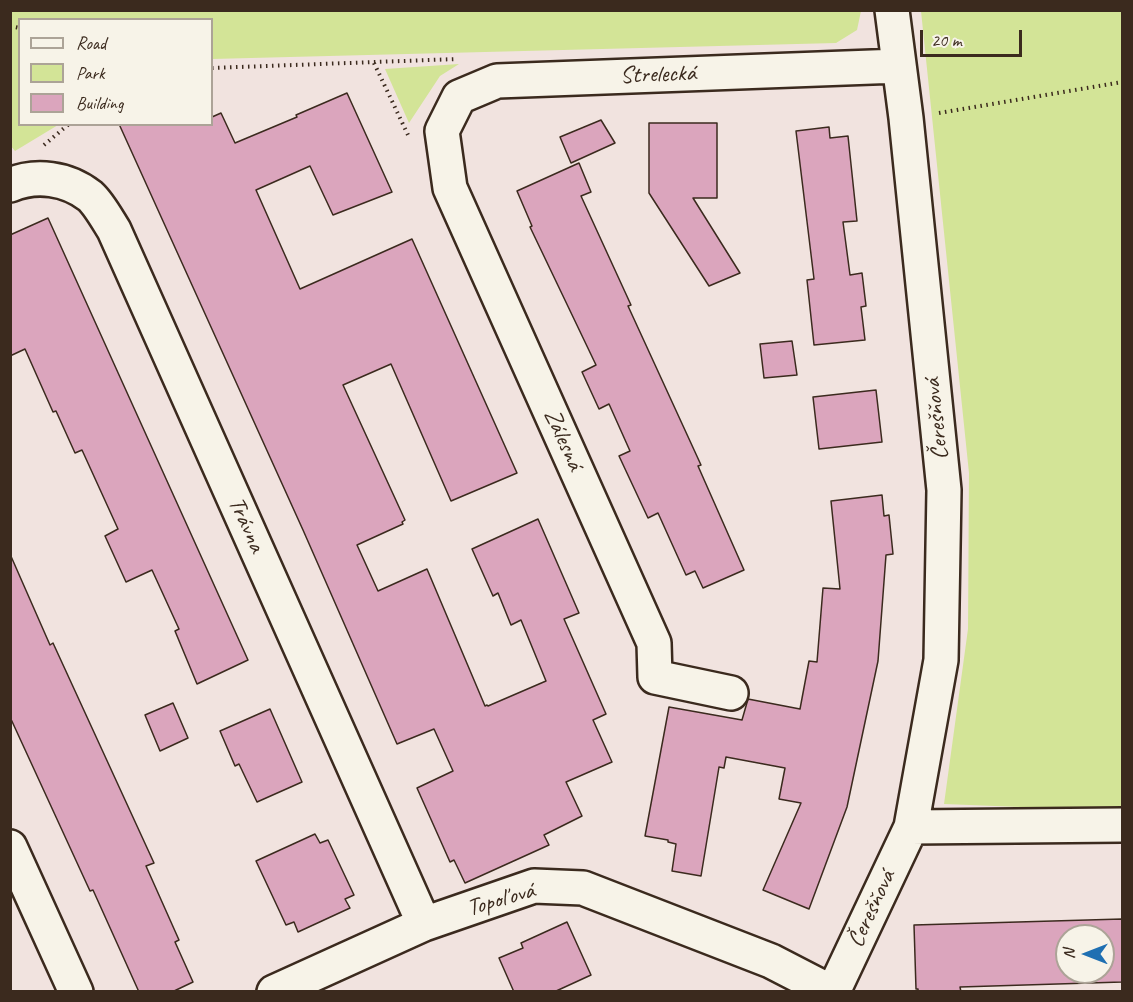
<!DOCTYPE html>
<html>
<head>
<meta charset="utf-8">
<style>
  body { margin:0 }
  #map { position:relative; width:1133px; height:1002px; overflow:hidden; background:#f1e3df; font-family:Caveat,sans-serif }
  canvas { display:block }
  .frame { position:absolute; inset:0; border:12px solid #3b2a1e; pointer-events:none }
  .legend { position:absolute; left:18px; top:18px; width:195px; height:108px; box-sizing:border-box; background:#f7f3e8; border:2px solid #aca397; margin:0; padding:8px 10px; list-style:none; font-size:18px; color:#3b2a1e }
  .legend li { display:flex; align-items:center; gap:12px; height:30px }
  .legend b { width:30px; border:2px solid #aca397 }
  .north { position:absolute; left:1055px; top:924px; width:60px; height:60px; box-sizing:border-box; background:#f7f3e8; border:2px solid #aca397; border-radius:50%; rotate:270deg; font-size:16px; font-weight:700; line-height:24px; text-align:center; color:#3b2a1e }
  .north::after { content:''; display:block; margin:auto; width:21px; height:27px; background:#1f6fb2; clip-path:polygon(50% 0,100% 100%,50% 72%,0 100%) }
  .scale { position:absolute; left:920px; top:30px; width:102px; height:27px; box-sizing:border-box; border:3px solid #3b2a1e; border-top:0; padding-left:8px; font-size:18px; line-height:21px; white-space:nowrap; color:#3b2a1e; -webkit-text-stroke:4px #f7f3e8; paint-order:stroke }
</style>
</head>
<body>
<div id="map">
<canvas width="1133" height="1002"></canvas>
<div class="frame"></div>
<ul class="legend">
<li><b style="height:8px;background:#f7f3e8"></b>Road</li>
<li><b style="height:16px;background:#d3e497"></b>Park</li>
<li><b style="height:16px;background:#dba5bd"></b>Building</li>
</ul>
<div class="north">N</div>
<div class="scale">20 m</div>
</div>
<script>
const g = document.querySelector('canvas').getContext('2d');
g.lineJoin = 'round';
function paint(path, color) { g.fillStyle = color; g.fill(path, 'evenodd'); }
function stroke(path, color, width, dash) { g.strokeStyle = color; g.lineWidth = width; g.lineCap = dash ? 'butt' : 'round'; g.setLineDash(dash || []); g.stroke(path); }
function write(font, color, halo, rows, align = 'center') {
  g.font = font + ' Caveat,sans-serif'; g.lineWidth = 4.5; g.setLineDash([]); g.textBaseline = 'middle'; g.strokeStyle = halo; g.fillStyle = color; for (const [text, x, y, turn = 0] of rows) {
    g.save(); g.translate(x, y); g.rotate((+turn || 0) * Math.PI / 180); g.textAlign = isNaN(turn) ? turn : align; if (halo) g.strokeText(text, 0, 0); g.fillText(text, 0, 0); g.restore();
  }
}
paint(new Path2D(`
  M11,10H861V11L857,30L836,43L212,59V20H20V124L58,125L15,151L10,145Z
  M921,11H1122V811L944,804L968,629L969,473Z
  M459,64L440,76L409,123L385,69Z`), '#d3e497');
const building = new Path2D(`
  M347,93L392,192L333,215L310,166L256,190L300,289L412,239L517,473L451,501L391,364L343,385L405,520L402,522L403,524L357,545L378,591L427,569L485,706L487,705L488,706L546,681L521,620L511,625L498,593L493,596L472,549L538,519L579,613L564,619L606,714L593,720L612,762L566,782L582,816L544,835L549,845L465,883L454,860L450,862L417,788L453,771L434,729L397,744L303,530L119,124H212V117L221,113L235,143L297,117L296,115Z
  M601,120L615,143L571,163L560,137Z
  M649,123H717V198H693L740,273L709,286L649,193Z
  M829,127L830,138L848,136L857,221L843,222L850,275L862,273L866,306L861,307L865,340L814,345L807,280L814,279L796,131Z
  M579,163L591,192L581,196L631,305L628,306L701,465L698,466L744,570L703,588L695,571L686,575L658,513L648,518L619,456L630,451L609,404L599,409L582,372L596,365L530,227L532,226L517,191Z
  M48,218L248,660L197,684L175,631L179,629L152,570L126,582L105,536L118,529L82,450L75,453L56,411L53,412L25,349L10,356V235Z
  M792,341L797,375L764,378L760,344Z
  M876,390L882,442L819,449L813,397Z
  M882,495L884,516L889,515L893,554L886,555L878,661L847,807L809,909L763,890L801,803L779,799L785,768L726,757L724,768L719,767L701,876L672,871L676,844L668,842V840L645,836L669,707L742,720L748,699L800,709L809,661L817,662L823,588L840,589L831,501Z
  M10,554L50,645L53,643L154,863L146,866L179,940L175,942L193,982L172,992H139L93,890L90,891L10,717Z
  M173,703L188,738L160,751L145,715Z
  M270,709L302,782L257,802L239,764L235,766L220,731Z
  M315,834L320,843L328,840L354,895L345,899L350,908L298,932L294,922L286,925L256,861Z
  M1122,919V982L960,987L961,992H918V989H916L914,925ZM1067,936H1103V972H1067Z
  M567,922L591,975L554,992H514L499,958L523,948L521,943Z`);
paint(building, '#dba5bd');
stroke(building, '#3b2a1e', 1.5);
const street = new Path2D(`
  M10,185C36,174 67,178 90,196C99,204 107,219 114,230L424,924
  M731,693L655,677L654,643L450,188L442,131L459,97L497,81L899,66
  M911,827L1122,825
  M10,847L76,992
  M274,992L424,924L534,886L583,888L771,961L831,992
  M833,992L911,827L941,660L944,490L906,118L892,10`);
stroke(street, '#3b2a1e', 38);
stroke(new Path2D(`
  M10,26L20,28
  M374,63L408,135
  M212,68L457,59
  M939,113L1122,82
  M44,145L69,124`), '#3b2a1e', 4, [1.5, 4.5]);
stroke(street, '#f7f3e8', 33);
write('24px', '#3b2a1e', '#f7f3e8', [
  ["Strelecká",658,75,-2],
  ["Čerešňová",937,419,-96],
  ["Zálesná",563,440,66],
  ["Trávna",246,525,66],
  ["Topoľová",501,900,-16],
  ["Čerešňová",872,909,-65]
]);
</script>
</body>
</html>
